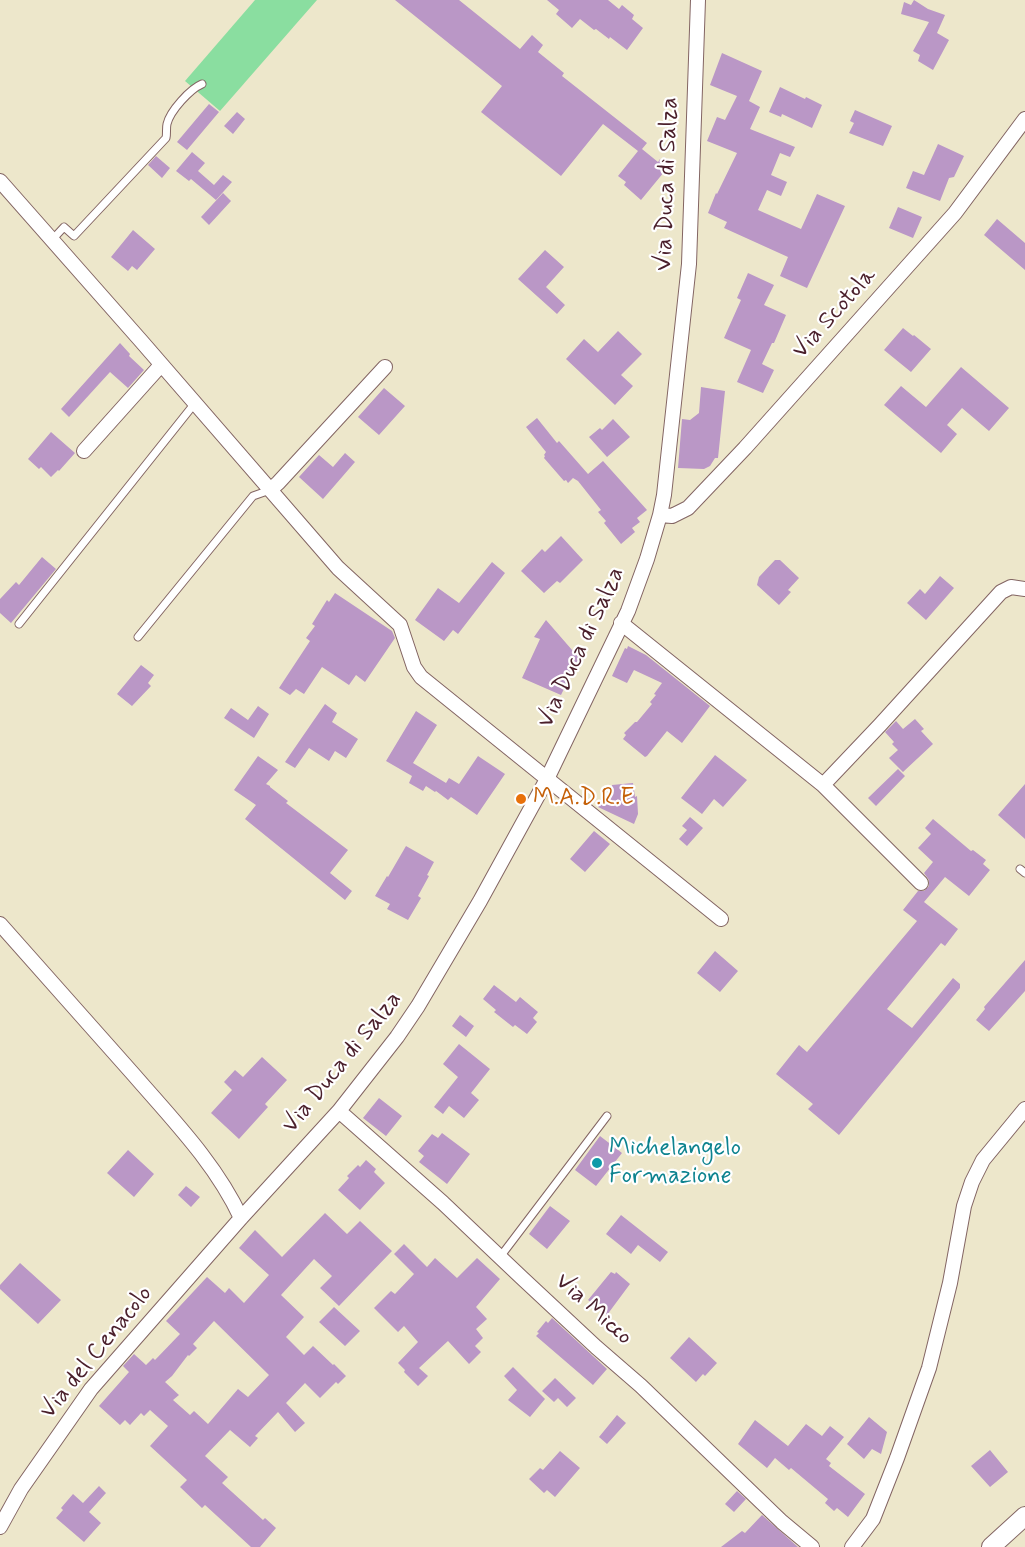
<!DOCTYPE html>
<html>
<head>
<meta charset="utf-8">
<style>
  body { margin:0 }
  canvas { display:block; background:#ede7cb }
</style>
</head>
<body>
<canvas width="1025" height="1547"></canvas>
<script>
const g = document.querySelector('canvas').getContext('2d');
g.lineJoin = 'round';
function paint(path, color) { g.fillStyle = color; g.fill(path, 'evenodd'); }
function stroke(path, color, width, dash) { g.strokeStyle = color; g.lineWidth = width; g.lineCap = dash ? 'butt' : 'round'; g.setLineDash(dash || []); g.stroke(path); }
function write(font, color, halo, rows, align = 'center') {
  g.font = font + ' Mynerve,sans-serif'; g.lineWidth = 4.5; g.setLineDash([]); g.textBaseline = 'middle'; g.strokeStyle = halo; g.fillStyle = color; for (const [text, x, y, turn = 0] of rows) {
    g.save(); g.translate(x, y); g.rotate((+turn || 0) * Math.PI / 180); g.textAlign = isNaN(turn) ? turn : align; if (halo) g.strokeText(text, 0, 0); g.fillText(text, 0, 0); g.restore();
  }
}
paint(new Path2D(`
  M255,0H317L220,111L185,81Z`), '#8adea0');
paint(new Path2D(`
  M395,0H459L520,49L532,35L543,45L538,52L564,73L562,76L647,143L642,149L658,162L660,159L669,166L641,200L624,185L626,182L618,176L638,151L603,124L561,176L481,112L502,86Z
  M547,0H608L619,9L622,5L634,15L632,19L643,28L627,50L610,37L609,39L596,29L594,30L580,19L572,28L556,14L559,10Z
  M914,0L928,9L945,15L937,33L949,40L933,70L918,61L920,55L913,51L929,22L901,14L904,2L911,5Z
  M722,53L762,71L749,101L760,107L750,129L795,147L790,157L780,153L771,175L787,182L781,196L767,190L758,210L801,229L817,194L845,206L807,288L780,276L788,257L724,228L727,222L708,213L716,193L717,194L737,153L707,141L717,117L725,120L737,96L710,85Z
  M780,87L805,99L806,97L822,105L812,128L782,114L781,117L769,112Z
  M209,104L219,112L187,150L177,142Z
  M855,110L892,126L883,146L849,133L854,123L850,121Z
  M237,112L245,119L233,134L224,126Z
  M938,144L964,156L954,177L949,178L940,201L906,188L913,171L924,175Z
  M192,152L205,163L198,171L214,185L223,175L232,182L216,200L191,179L189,181L176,171Z
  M156,156L170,168L162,178L148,165Z
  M223,193L231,201L209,225L201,217Z
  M898,207L922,217L913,238L889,228Z
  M997,219L1025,243V270L984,235Z
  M133,230L155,249L137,270L132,266L128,271L111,257Z
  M545,250L564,267L546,287L565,305L557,314L518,279Z
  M748,273L774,285L764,305L786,315L774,343H772L762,364L774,370L763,393L737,382L751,350L724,338L741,300L737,298Z
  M903,328L913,336L914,335L931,349L911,372L884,350Z
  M618,331L642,354L621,375L633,386L615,405L566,359L584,339L598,352Z
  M120,343L130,354L129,356L144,370L128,388L110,372L69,417L61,409Z
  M961,367L1009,408L989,431L962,408L947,425L957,434L941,453L884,405L901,386L926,407Z
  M701,387L725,391L718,458H715L710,466L704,469L678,468L682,419L690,420L699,413Z
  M384,388L405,406L379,435L358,417Z
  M537,418L557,443L559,441L588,474L603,461L647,510L637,518L640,522L632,528L635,532L621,544L604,523L606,521L598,512L601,510L578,481L573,478L568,483L566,480L564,481L544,458L545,456L544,455L546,452L526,427Z
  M613,419L630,437L607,457L589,437L600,428L602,430Z
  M51,432L75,453L59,471L58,470L51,477L41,467L39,469L28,459Z
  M345,453L355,462L323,499L299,477L319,455L333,467Z
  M561,536L583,560L560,583L557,581L544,593L521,571L542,549L545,552Z
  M42,557L56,569L11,623L0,613V599L16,582L19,585Z
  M775,560H780L799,578L788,590L791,592L779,605L757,585L759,577Z
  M492,562L505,573L458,634L453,630L444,641L415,620L438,588L459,603Z
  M940,576L954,588L926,620L907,603L920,589L925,594Z
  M335,593L392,631L395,638L365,682L356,675L349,685L322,667L304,694L296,689L290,695L279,688L310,641L306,638L315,626L312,624L327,600L329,602Z
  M546,620L579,658L561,695L522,678L540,639L534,637Z
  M628,646L646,655L710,706L682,743L667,731L647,756L645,757L623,739L626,735L624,733L635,722H637L652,704L650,702L656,695L654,694L662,683L634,670L627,683L612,676L625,648L627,649Z
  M141,665L154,675L148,683L151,686L132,706L117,694Z
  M325,704L337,713L332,722L358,739L346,758L335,751L329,761L309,748L295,768L285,762Z
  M258,706L269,714L254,738L224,718L231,708L248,720Z
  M416,711L437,725L413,763L446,783L449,778L459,784L478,756L505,774L477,815L451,797L448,800L436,791L435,792L426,786L423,791L409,783L412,776L386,761Z
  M915,719L924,729L921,731L933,744L903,772L889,758L898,750L892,744L894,742L885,732L896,721L903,729Z
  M715,755L747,780L723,807L714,799L702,814L681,798Z
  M258,756L278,770L266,784L270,786V787L288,801L286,803L348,850L330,873L352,891L345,900L245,819L256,805L234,790Z
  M898,769L905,776L876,806L868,798Z
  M633,783L635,797L637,796L638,814L634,824L598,807L604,795L612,797V785Z
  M1025,784V839L998,815Z
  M690,817L703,828L687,846L679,839L687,830L682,826Z
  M933,819L971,851L973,850L986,860L983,864L990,870L969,896L945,877L924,902L958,929L945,946L941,943L887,1009L912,1028L953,978L960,984V988L839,1135L808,1109L813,1104L776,1074L799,1045L807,1052L917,921L903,910L918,891H924L929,886V880L924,873L933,862L918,848L931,834L925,828Z
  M594,831L610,844L585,872L570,859Z
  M406,846L434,862L427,875L429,876L418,896L421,898L408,920L387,909L390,904L375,896L387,876L388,877Z
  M715,951L738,971L720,992L697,973Z
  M1025,960V991L989,1031L976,1020L985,1009L984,1007Z
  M494,985L516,1002L520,997L538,1012L533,1018L537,1022L527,1034L515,1025L513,1027L494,1012L496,1010L483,999Z
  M460,1015L474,1026L466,1037L452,1026Z
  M459,1044L490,1069L471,1093L479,1100L464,1118L449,1106L443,1114L434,1107L458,1077L443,1064Z
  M262,1057L287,1080L265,1104L268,1107L239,1139L211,1113L232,1090L224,1082L235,1070L243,1077Z
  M379,1098L402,1116L386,1136L363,1118Z
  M442,1133L470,1154L447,1184L419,1162L424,1156L418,1151L432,1134L438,1138Z
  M600,1136L622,1153L596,1186L575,1170Z
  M128,1150L154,1174L134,1197L107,1173Z
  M366,1160L376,1169L374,1172L385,1183L360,1210L338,1190L349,1178L347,1176L358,1165L360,1167Z
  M186,1186L200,1197L191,1207L178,1195Z
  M550,1206L570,1221L547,1249L529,1234Z
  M325,1213L347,1234L360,1221L392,1251L339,1306L320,1288L332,1276L314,1259L281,1295L304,1317L286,1337L304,1355L313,1346L333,1365L334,1364L346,1376L338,1384L336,1382L320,1398L305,1383L286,1403L305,1423L295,1432L278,1412L255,1436L258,1438L250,1447L230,1430L205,1456L228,1477L222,1483L263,1520L265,1518L276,1528L260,1547H251L205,1505L202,1508L180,1487L187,1480L150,1446L168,1426L150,1410L144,1416L141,1413L130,1425L125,1420L120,1425L99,1406L129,1372L123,1366L134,1354L146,1365L153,1358L155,1360L180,1334L166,1321L207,1277L225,1293L229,1288L244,1303L269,1275L239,1248L255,1230L282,1257ZM214,1321L269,1375L248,1397L238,1389L208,1424L194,1411L190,1415L173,1400L179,1395L165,1382L172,1376L188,1355L189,1356L197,1348L193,1344Z
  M621,1215L668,1252L660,1262L638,1245L631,1254L606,1234Z
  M404,1244L427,1267L435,1258L457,1278L477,1258L500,1279L476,1307L487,1319L476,1329L483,1338L475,1346L481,1352L469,1364L448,1341L419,1368L428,1376L418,1386L404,1372L405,1370L398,1363L418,1342L404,1326L398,1332L374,1308L391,1291L395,1294L414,1274L394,1254Z
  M20,1263L61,1300L38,1324L0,1289V1285Z
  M611,1272L615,1274L616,1272L630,1284L607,1315L588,1300Z
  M334,1307L360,1331L345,1346L319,1322Z
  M552,1318L607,1369L593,1385L536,1336L539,1333L537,1332L546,1321L548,1323Z
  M689,1337L717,1363L705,1376L703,1374L696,1382L670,1358Z
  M513,1367L545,1399L530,1417L508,1400L517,1390L504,1376Z
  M555,1378L576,1398L567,1407L558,1398L554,1402L542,1391Z
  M617,1415L626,1423L607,1444L599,1437Z
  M869,1417L887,1432L881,1454L872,1449L864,1459L847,1444Z
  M755,1420L788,1446L806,1424L822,1436L830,1426L844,1437L826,1459L831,1463L829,1466L865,1494L848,1517L837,1508L834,1511L825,1503L828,1499L791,1468L789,1470L775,1458L767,1468L738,1444Z
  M990,1450L1008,1472L990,1487L971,1466Z
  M560,1451L580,1468L555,1497L547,1490L544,1493L529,1479L540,1468L543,1470Z
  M99,1486L106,1493L89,1512L101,1523L84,1542L56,1518L63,1510L61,1508L73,1494L83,1503Z
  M737,1491L746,1499L734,1512L725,1504Z
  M762,1515L798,1547H721L742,1531L745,1533Z`), '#ba97c6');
const lane = new Path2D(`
  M52,240L64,227L74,236L166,138C167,134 166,128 167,124C170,111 190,89 202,84
  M19,624L195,403
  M138,637L253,496L270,490
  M1020,869L1025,873
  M500,1257L607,1116`);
const street = new Path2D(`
  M0,181L142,342L338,568L400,625L414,667L421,677L721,919
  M84,451L161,365
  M270,490L278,483L385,367
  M660,515L672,516L688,508L745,448L955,213L1025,119
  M621,623L823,785L921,883
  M823,785L880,725L1001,592L1011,587L1025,589
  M0,924C45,974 89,1025 134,1075C173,1120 216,1164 241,1218
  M339,1111L443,1203L521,1277L596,1347L641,1386L782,1522L812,1547
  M0,1527L21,1489L91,1389L241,1218L339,1111L397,1037L418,1006L480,901L547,779L628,611L647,559L660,515L664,495L689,264L698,0
  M852,1547L873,1519L897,1458L929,1368L950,1283L964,1206L972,1182L983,1160L1025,1109`);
const secondary = new Path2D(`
  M991,1547L1025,1516`);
stroke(lane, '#836563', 9);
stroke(street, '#836563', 16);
stroke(secondary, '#836563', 20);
stroke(lane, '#fff', 7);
stroke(street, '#fff', 14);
stroke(secondary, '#fff', 18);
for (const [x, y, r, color] of [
  [521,799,6,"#e8710a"],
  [597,1163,6,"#0f9aa8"]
]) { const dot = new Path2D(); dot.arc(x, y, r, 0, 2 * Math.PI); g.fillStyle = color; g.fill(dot); stroke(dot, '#fff', 2); }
write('24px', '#4a1f2b', '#fff', [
  ["Via Duca di Salza",668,184,-88],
  ["Via Scotola",835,314,-48],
  ["Via Duca di Salza",582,648,-65],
  ["Via Duca di Salza",343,1063,-51],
  ["Via Micco",593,1310,42],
  ["Via del Cenacolo",97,1353,-51]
]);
write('24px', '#c56008', '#fff', [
  ["M.A.D.R.E",533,799]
], 'left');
write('24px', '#0d838f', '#fff', [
  ["Michelangelo",609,1149],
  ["Formazione",609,1177]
], 'left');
</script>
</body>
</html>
